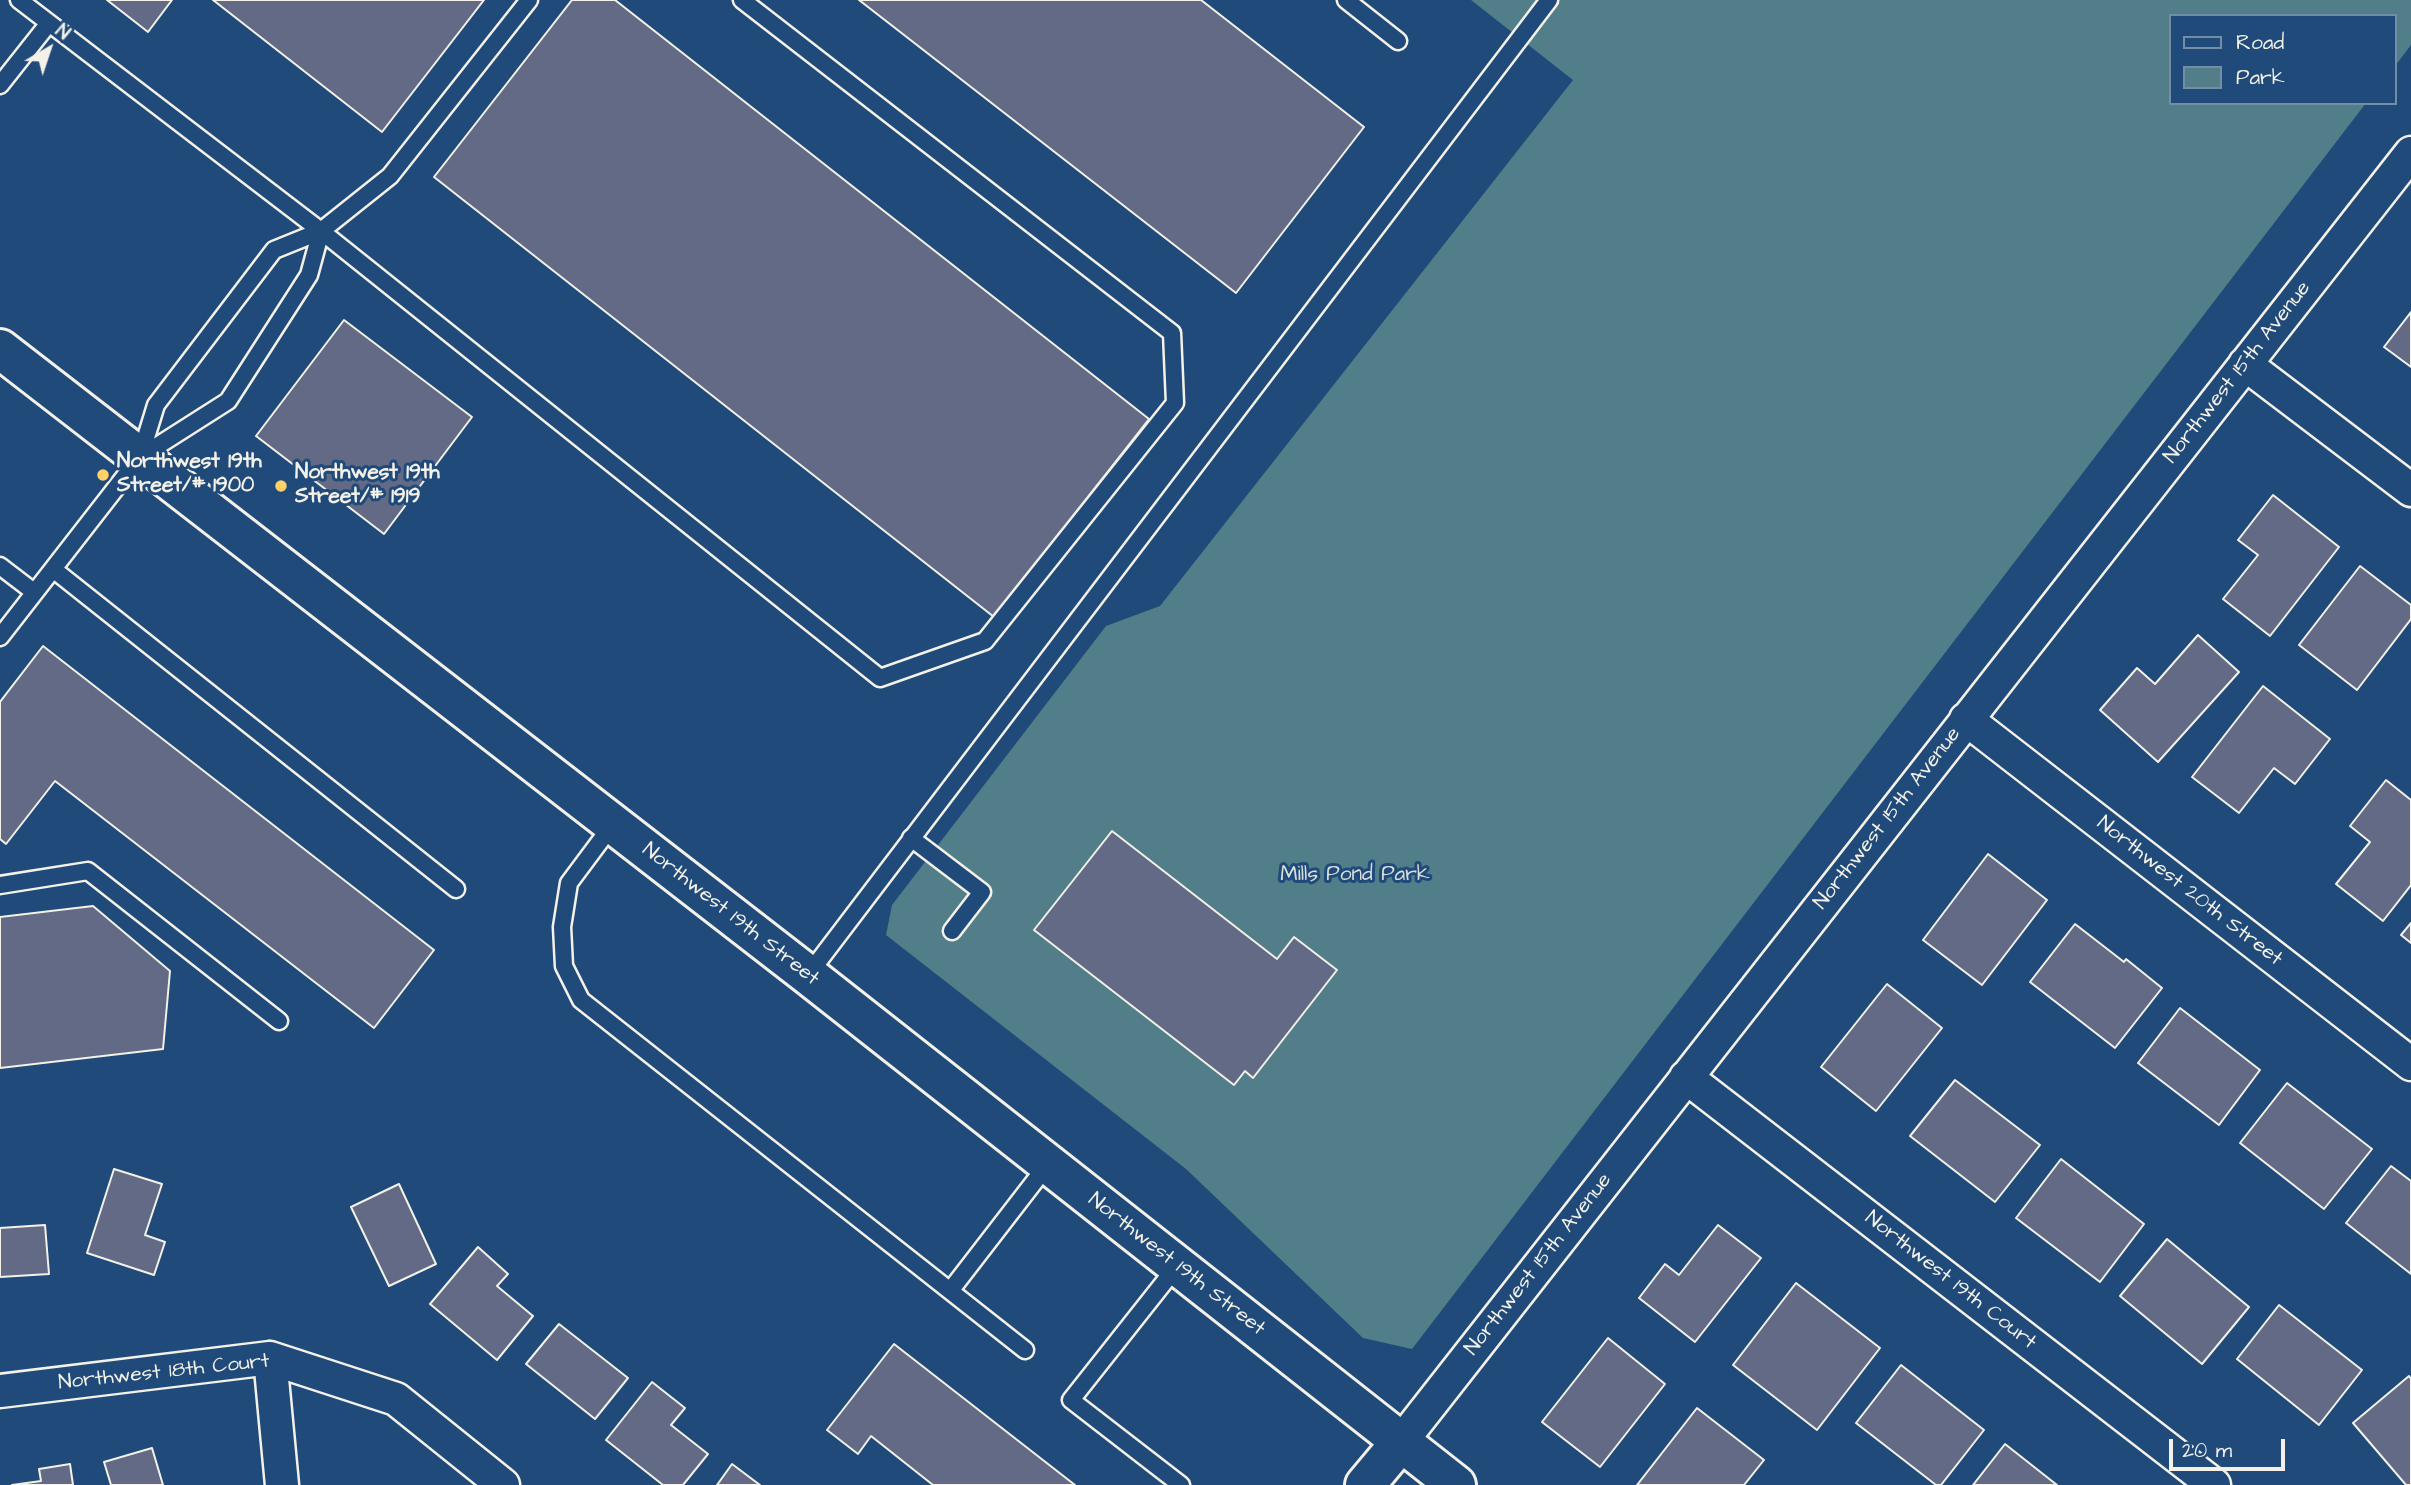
<!DOCTYPE html>
<html>
<head>
<meta charset="utf-8">
<style>
  body { margin:0 }
  #map { position:relative; width:2411px; height:1485px; overflow:hidden; background:#1f4a7a; font-family:"Architects Daughter",sans-serif }
  canvas { display:block }
  .legend { position:absolute; left:2169px; top:14px; width:228px; height:91px; box-sizing:border-box; background:#1f4a7a; border:2px solid #748da6; margin:0; padding:9px 12px; list-style:none; font-size:21px; color:#f4f1e8 }
  .legend li { display:flex; align-items:center; gap:14px; height:35px }
  .legend b { width:35px; border:2px solid #748da6 }
  .north { position:absolute; left:14px; top:14px; width:70px; height:70px; -webkit-text-stroke:5px #1f4a7a; paint-order:stroke; rotate:39deg; font-size:19px; font-weight:700; line-height:28px; text-align:center; color:#f4f1e8 }
  .north::after { content:''; display:block; margin:auto; width:24px; height:32px; background:#f4f1e8; clip-path:polygon(50% 0,100% 100%,50% 72%,0 100%) }
  .scale { position:absolute; left:2169px; top:1439px; width:116px; height:32px; box-sizing:border-box; border:4px solid #f4f1e8; border-top:0; padding-left:9px; font-size:21px; line-height:24px; white-space:nowrap; color:#f4f1e8; -webkit-text-stroke:5px #1f4a7a; paint-order:stroke }
</style>
</head>
<body>
<div id="map">
<canvas width="2411" height="1485"></canvas>
<ul class="legend">
<li><b style="height:9px;background:#1f4a7a"></b>Road</li>
<li><b style="height:19px;background:#517e88"></b>Park</li>
</ul>
<div class="north">N</div>
<div class="scale">20 m</div>
</div>
<script>
const g = document.querySelector('canvas').getContext('2d');
g.lineJoin = 'round';
function paint(path, color) { g.fillStyle = color; g.fill(path, 'evenodd'); }
function stroke(path, color, width, dash) { g.strokeStyle = color; g.lineWidth = width; g.lineCap = dash ? 'butt' : 'round'; g.setLineDash(dash || []); g.stroke(path); }
function write(font, color, halo, rows, align = 'center') {
  g.font = font + ' "Architects Daughter",sans-serif'; g.lineWidth = 6; g.setLineDash([]); g.textBaseline = 'middle'; g.strokeStyle = halo; g.fillStyle = color; for (const [text, x, y, turn = 0] of rows) {
    g.save(); g.translate(x, y); g.rotate((+turn || 0) * Math.PI / 180); g.textAlign = isNaN(turn) ? turn : align; if (halo) g.strokeText(text, 0, 0); g.fillText(text, 0, 0); g.restore();
  }
}
paint(new Path2D(`
  M1471,0H2411V45L2395,66V16H2171V103H2366L1412,1349L1363,1338L1186,1169L886,935L892,905L1106,626L1160,606L1573,80Z`), '#517e88');
const building = new Path2D(`
  M107,0H172L148,32Z
  M213,0H484L382,132Z
  M572,0H615L1149,419L994,617L434,177Z
  M859,0H1201L1364,127L1236,293Z
  M2411,312V367L2384,347Z
  M344,320L472,417L384,534L256,436Z
  M2273,495L2339,547L2270,636L2223,599L2258,555L2238,540Z
  M2360,566L2411,605V619L2357,690L2299,645Z
  M2198,635L2239,672L2158,762L2100,710L2137,668L2155,684Z
  M43,646L434,950L374,1028L55,781L6,844L0,839V702Z
  M2263,686L2330,739L2295,784L2274,768L2239,813L2192,777Z
  M2386,780L2411,800V885L2383,921L2336,884L2370,842L2350,826Z
  M1112,831L1277,959L1294,937L1337,970L1253,1078L1245,1071L1234,1085L1034,930Z
  M1988,854L2047,900L1982,985L1923,940Z
  M93,906L170,971L163,1049L0,1068V917Z
  M2411,923V943L2401,935Z
  M2075,924L2124,962L2126,959L2162,988L2115,1048L2030,982Z
  M1887,984L1942,1028L1876,1111L1821,1067Z
  M2180,1008L2260,1070L2219,1125L2138,1063Z
  M1955,1080L2040,1145L1995,1202L1910,1136Z
  M2287,1083L2372,1149L2324,1209L2240,1143Z
  M2061,1159L2144,1224L2100,1282L2016,1218Z
  M2391,1166L2411,1181V1274L2346,1223Z
  M114,1169L162,1184L145,1235L165,1242L154,1275L87,1253Z
  M399,1184L436,1264L389,1286L351,1207Z
  M45,1225L49,1274L0,1277V1228Z
  M1718,1225L1761,1258L1695,1342L1639,1298L1665,1264L1679,1275Z
  M2167,1239L2249,1307L2202,1364L2120,1296Z
  M478,1247L508,1274L497,1286L533,1316L497,1360L430,1304Z
  M1796,1283L1880,1348L1817,1430L1733,1365Z
  M2279,1305L2362,1370L2319,1425L2237,1359Z
  M559,1324L628,1378L595,1419L526,1364Z
  M1608,1338L1665,1384L1600,1467L1542,1422Z
  M894,1344L1075,1485H933L871,1436L858,1454L827,1430Z
  M1901,1365L1984,1430L1941,1485H1936L1856,1423Z
  M2409,1376L2411,1379V1485H2406L2353,1423Z
  M652,1382L685,1408L671,1425L708,1454L683,1485H663L606,1440Z
  M1697,1408L1764,1460L1744,1485H1637Z
  M2005,1444L2057,1485H1973Z
  M152,1448L163,1485H111L104,1462Z
  M70,1464L73,1485H12L41,1481L39,1469Z
  M732,1464L760,1485H717Z`);
paint(building, '#626a86');
stroke(building, '#f4f1e8', 2);
const service = new Path2D(`
  M19,0L321,231L880,678L985,641L1175,403L1172,333L742,0
  M1346,0L1398,41
  M0,85L49,23
  M140,457L156,405L274,250L321,231L390,176L529,0
  M0,566L34,592
  M53,569L456,889
  M0,637L140,457L228,401L309,275L321,231
  M613,824L569,883L562,927L564,966L581,1000L1025,1350
  M911,838L982,892L952,931
  M0,885L88,871L279,1021
  M808,975L1549,0
  M1177,1266L1071,1400L1181,1485
  M950,1291L1048,1164`);
const minor = new Path2D(`
  M2245,364L2411,490
  M1966,719L2411,1064
  M1686,1077L2214,1485
  M270,1358L282,1485
  M0,1391L270,1358L396,1399L503,1485
  M1401,1442L2411,153`);
const tertiary = new Path2D(`
  M0,349L808,975L1456,1485
  M1365,1485L1401,1442`);
stroke(service, '#f4f1e8', 21);
stroke(minor, '#f4f1e8', 37);
stroke(tertiary, '#f4f1e8', 44);
stroke(service, '#1f4a7a', 16);
stroke(minor, '#1f4a7a', 32);
stroke(tertiary, '#1f4a7a', 38);
for (const [x, y, r, color] of [
  [103,475,7,"#ffd166"],
  [281,486,7,"#ffd166"]
]) { const dot = new Path2D(); dot.arc(x, y, r, 0, 2 * Math.PI); g.fillStyle = color; g.fill(dot); stroke(dot, '#1f4a7a', 2.5); }
write('21px', '#f4f1e8', '#1f4a7a', [
  ["Northwest 15th Avenue",2238,373,-52],
  ["Northwest 15th Avenue",1888,819,-52],
  ["Northwest 20th Street",2189,892,38],
  ["Northwest 19th Street",730,915,38],
  ["Northwest 19th Street",1176,1265,38],
  ["Northwest 15th Avenue",1539,1265,-52],
  ["Northwest 19th Court",1950,1281,38],
  ["Northwest 18th Court",164,1373,-6]
]);
write('bold 21px', '#f4f1e8', '#1f4a7a', [
  ["Northwest 19th",117,463],
  ["Street/# 1900",117,487],
  ["Northwest 19th",295,474],
  ["Street/# 1919",295,498]
], 'left');
write('21px', '#dce0da', '#1f4a7a', [
  ["Mills Pond Park",1355,876]
]);
</script>
</body>
</html>
